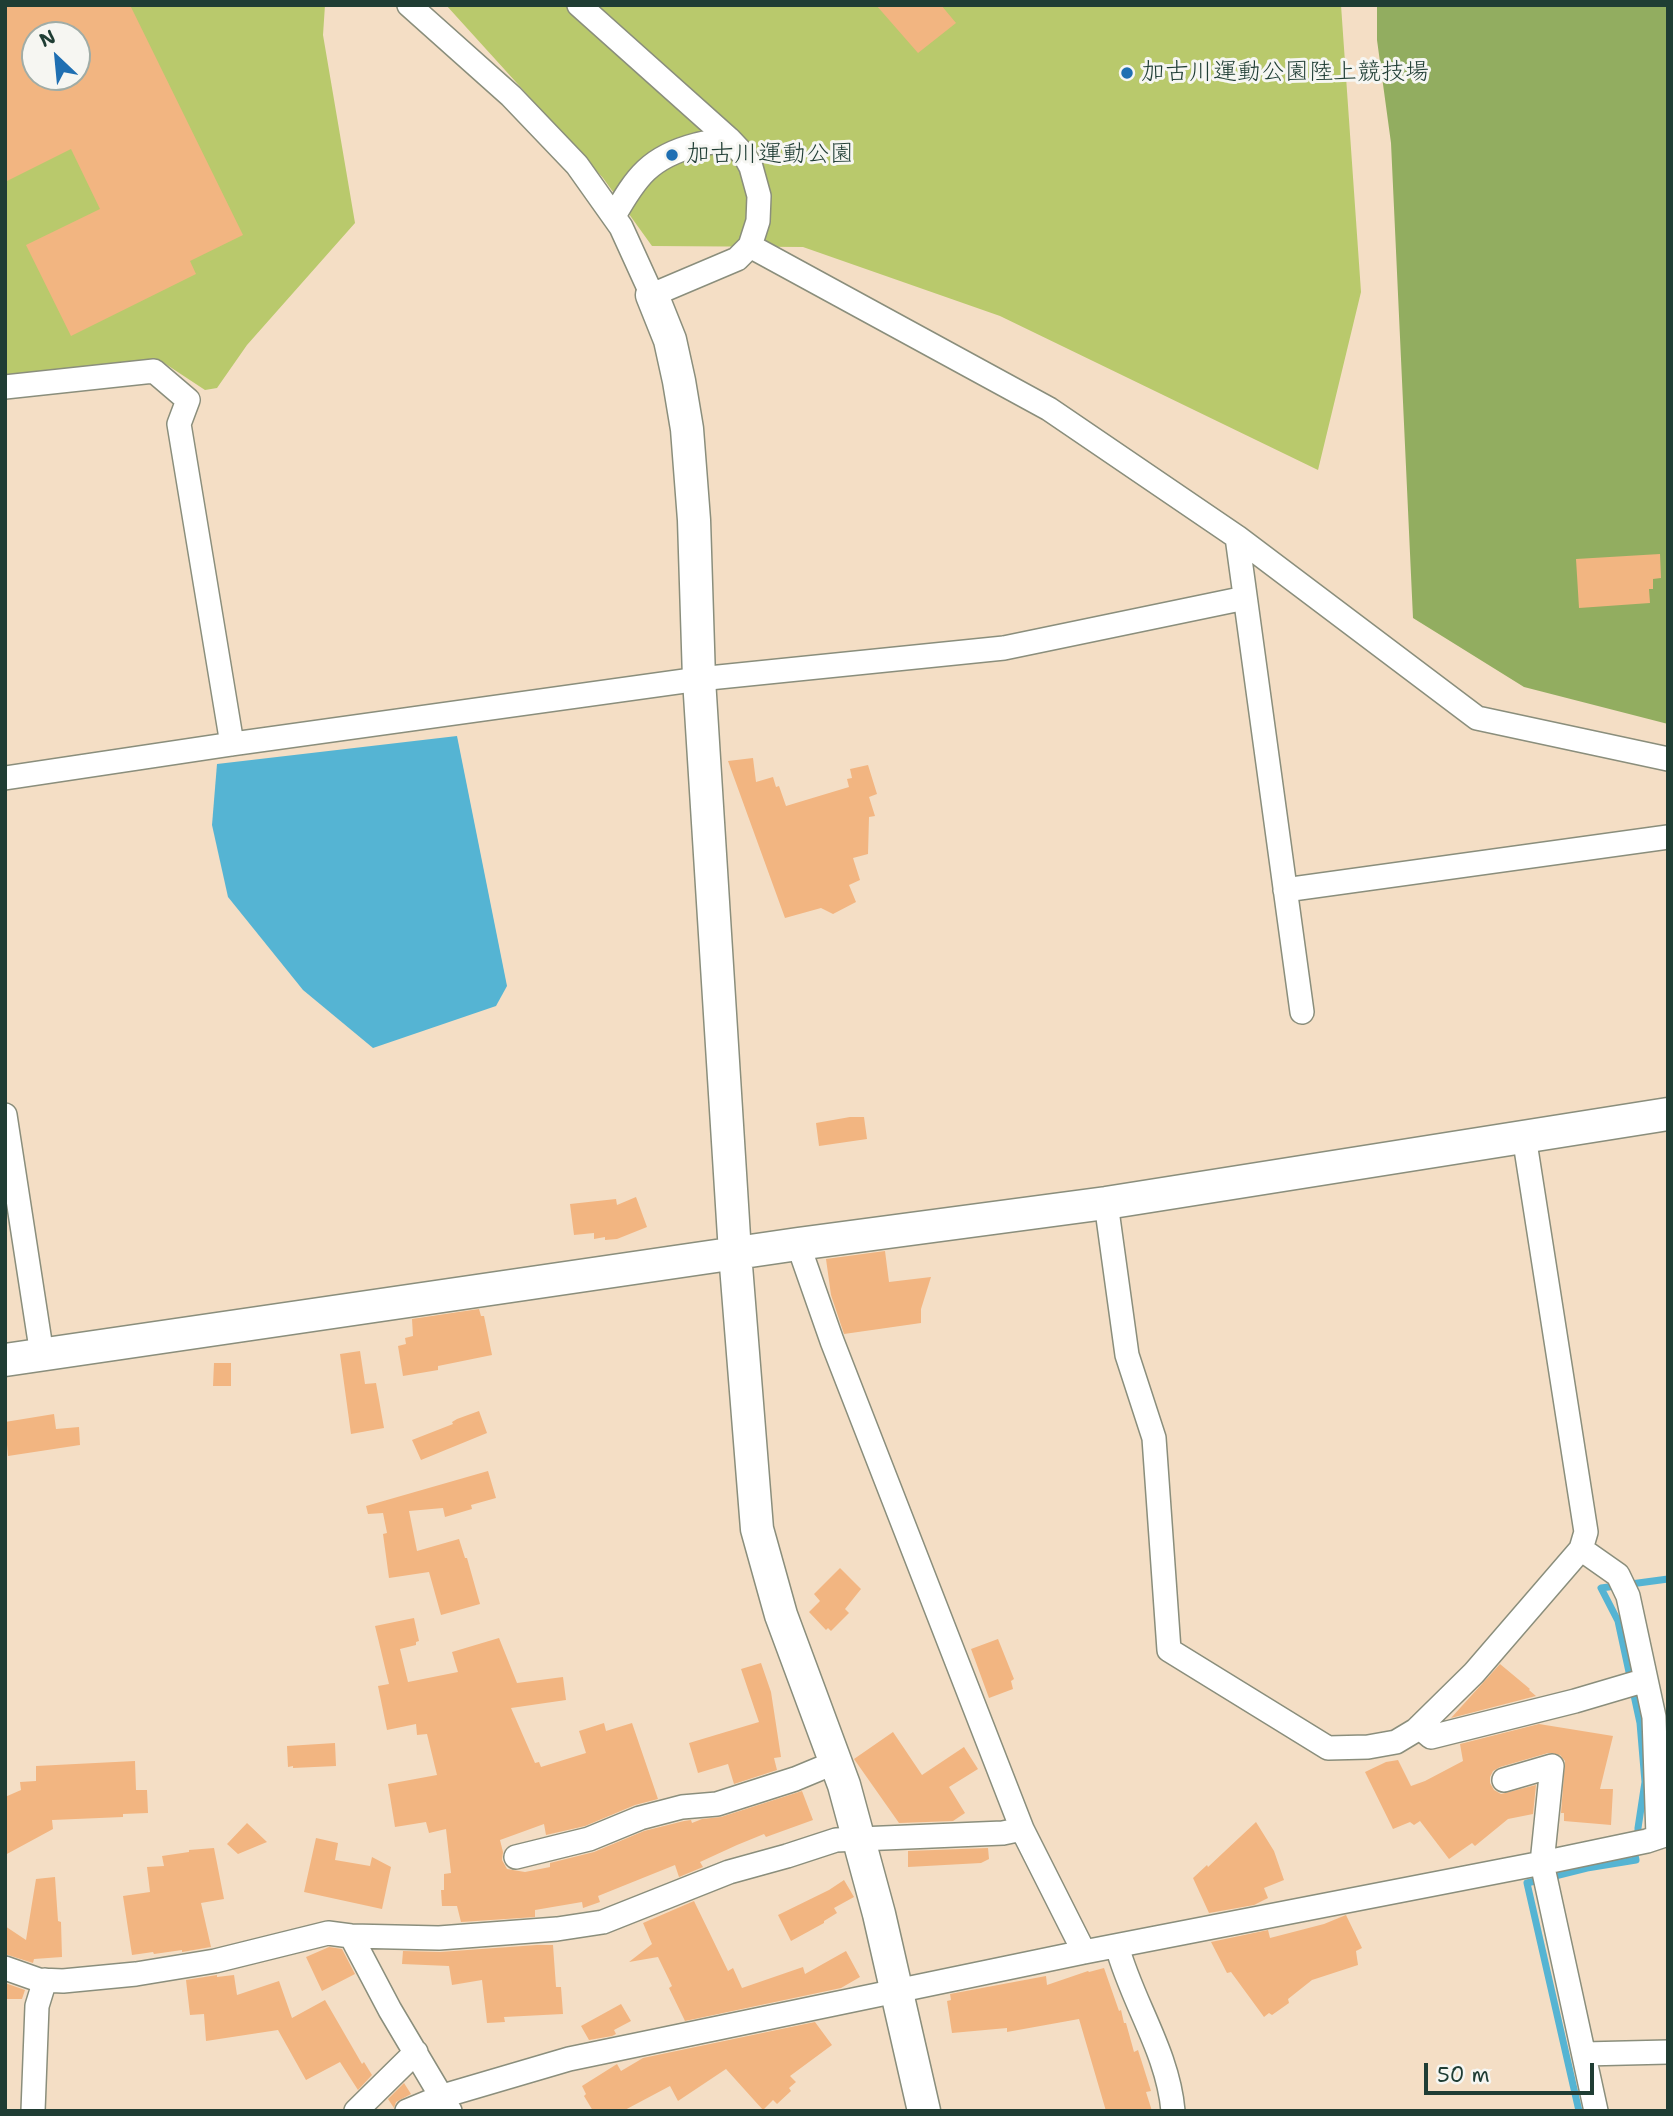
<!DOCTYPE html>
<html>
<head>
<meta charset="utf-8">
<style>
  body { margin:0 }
  #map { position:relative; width:1673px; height:2116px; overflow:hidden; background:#f4dec5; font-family:"Shantell Sans",sans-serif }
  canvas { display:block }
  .frame { position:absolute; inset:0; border:7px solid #1f3d34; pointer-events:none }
  .north { position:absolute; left:21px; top:21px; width:70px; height:70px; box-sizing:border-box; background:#f6f6f2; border:2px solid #a0aca6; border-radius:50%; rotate:334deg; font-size:19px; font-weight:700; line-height:28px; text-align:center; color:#1f3d34 }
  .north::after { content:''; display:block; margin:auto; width:24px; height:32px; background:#1f6fb2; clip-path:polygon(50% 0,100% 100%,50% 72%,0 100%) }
  .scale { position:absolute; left:1424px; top:2063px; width:170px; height:32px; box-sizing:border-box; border:4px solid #1f3d34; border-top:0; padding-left:9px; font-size:21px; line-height:24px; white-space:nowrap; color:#1f3d34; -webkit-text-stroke:5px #f6f6f2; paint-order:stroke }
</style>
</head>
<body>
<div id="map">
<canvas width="1673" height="2116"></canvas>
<div class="frame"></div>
<div class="north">N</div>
<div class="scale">50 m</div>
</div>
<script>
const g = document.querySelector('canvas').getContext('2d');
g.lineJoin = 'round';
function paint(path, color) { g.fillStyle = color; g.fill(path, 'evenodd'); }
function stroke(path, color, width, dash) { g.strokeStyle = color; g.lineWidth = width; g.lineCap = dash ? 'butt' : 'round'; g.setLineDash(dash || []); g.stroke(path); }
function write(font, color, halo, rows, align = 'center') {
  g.font = font + ' "Shantell Sans","Klee One",sans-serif'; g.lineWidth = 6; g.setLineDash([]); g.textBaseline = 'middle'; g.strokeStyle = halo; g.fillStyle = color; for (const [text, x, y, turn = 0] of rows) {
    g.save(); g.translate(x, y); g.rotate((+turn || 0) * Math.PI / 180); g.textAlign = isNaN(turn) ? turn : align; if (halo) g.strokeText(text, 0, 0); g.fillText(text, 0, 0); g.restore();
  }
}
paint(new Path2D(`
  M5,5H325L323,35L355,223L247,345L217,388L205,390L161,361L5,377ZM35,35H77V77H35Z
  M446,5H1341L1361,292L1318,470L1000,316L803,247L652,246L603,178Z`), '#b9c96c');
paint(new Path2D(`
  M1377,5H1668V724L1524,687L1413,618L1391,143L1377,40Z`), '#92ad60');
paint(new Path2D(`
  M457,736L507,986L496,1006L373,1048L303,990L228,897L212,825L217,764Z`), '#55b4d3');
stroke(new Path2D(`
  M1579,2111L1527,1883L1587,1868L1636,1860L1635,1855L1638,1839V1828L1645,1782L1640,1723L1618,1621L1601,1588L1668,1579`), '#55b4d3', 7);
paint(new Path2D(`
  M5,5H130L243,235L190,261L196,274L71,336L26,245L100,209L71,149L5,182ZM35,35H77V77H35Z
  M876,5H941L956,23L918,53Z
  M1660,554L1661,578L1653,579V589H1649L1650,603L1579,608L1576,559Z
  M753,758L756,782L773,777L776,787L779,786L786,806L849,787L847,779L852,778L850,769L868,765L877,794L869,797L875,816L869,817L868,854L853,858L860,880L849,885L856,902L833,914L821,908L785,918L728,761Z
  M850,1117H864L867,1139L819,1146L816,1123Z
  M636,1197L647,1227L617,1239L605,1240V1237L594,1239V1233L574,1235L570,1204L616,1199L617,1205Z
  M885,1251L889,1282L931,1277L921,1309V1323L844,1334L831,1295L826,1259Z
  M479,1309L481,1316H484L492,1355L438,1366V1370L403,1376L398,1346L406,1344L405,1338L413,1336L412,1319Z
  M360,1351L365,1384L376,1383L384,1428L351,1434L340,1354Z
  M214,1363H231V1386H213Z
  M479,1411L487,1433L421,1460L412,1440L453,1424L452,1422L457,1419Z
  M54,1414L56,1429L79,1427L80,1445L8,1456L5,1422Z
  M488,1471L496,1498L471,1505L472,1509L445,1517L443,1508L409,1511L417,1551L459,1539L465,1558H467L480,1604L441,1615L429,1572L389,1578L383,1534L387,1533L383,1513L368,1514L366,1506Z
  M840,1568L861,1589L845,1609L849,1613L831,1631L828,1628L826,1630L809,1612L820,1601L814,1594Z
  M414,1618L419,1641L416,1642V1645L400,1649L408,1682L458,1672L452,1652L499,1638L517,1683L563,1677L566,1700L511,1708L535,1763L539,1762L541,1767L586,1753L579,1731L604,1723L606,1731L632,1723L658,1799L635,1805L585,1826L546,1835L544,1824L500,1840L503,1852L502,1860L507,1869L525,1872L550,1867V1863L594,1852L644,1831L684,1821L691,1820L692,1823L702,1819L721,1817L802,1791L813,1820L766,1837L764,1834L737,1845L700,1862L703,1867L679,1877L675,1865L598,1896L600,1902L583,1908L582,1902L535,1910V1917L461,1922L457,1906H442L441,1890H444V1874L451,1873L446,1829L429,1833L426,1822L395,1827L388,1784L437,1775L427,1734L417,1735L416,1724L387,1730L378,1686L389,1684L375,1626Z
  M998,1639L1014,1679L1011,1681L1013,1689L989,1698L971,1649Z
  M761,1663L771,1692L781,1757L774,1758L777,1770L734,1784L728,1764L698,1773L689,1743L759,1722L741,1669Z
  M1500,1664L1530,1689L1529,1690L1536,1696L1451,1718Z
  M1539,1724L1613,1736L1600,1789H1613L1611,1825L1564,1821V1813H1561L1565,1761L1560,1755L1548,1753L1500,1767L1493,1771L1490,1777V1783L1494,1790L1501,1794L1536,1785L1533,1814L1508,1819L1475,1846L1472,1843L1449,1859L1420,1821L1414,1825L1410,1822L1393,1829L1365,1772L1386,1762L1398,1760L1411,1786L1425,1781L1463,1761L1460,1744Z
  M893,1732L922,1775L964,1747L978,1769L949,1787L965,1813L953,1821L899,1823L854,1759Z
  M335,1743L336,1766L293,1768V1766L288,1767L287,1746Z
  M135,1761L136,1790H147L148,1813L123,1814V1817L52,1820L53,1829L5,1855V1797L21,1790L20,1782L36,1781V1766Z
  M1256,1822L1274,1851L1284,1880L1264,1888L1268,1898L1254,1905L1209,1913L1193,1878L1207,1865L1208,1867Z
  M247,1823L267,1842L238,1854L227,1844Z
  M316,1838L338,1843L335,1860L370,1866L372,1857L391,1867L382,1909L304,1892Z
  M214,1848L224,1899L201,1903L211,1947L182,1952V1950L154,1954L153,1952L132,1955L123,1896L150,1892L147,1867L164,1866L162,1856L189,1852V1850Z
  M988,1848L989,1859L981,1863L908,1867V1851Z
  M55,1877L58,1921L61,1922L62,1957L34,1959L33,1963L5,1954V1926L26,1940L36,1879Z
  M844,1880L854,1897L834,1908L837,1913L824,1921V1923L791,1941L778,1915L829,1890Z
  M694,1901L728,1971L733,1968L742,1988L803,1967L805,1974L846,1951L860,1977L841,1988L685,2021L669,1988L672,1986L658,1957L629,1962L652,1944L643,1923Z
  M1346,1915L1362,1948L1356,1951L1358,1965L1312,1980L1288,1999L1289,2003L1272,2015L1269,2013L1264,2017L1231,1972L1227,1973L1211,1942L1268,1930L1270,1938L1324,1924Z
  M537,1945H553L556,1987H561L563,2014L504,2017L505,2022L487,2023L482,1980L452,1985L449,1966L402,1964L403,1951L440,1952Z
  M329,1947L342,1949L355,1974L322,1991L306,1957Z
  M1104,1968L1119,2011L1121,2010L1124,2023H1126L1134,2052L1138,2050L1151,2091L1146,2092L1152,2111H1106L1079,2019L1007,2032V2028L952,2033L947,2001L951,2000L950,1994L1046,1976L1047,1985L1088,1971L1089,1972Z
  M217,1975V1977L234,1975L237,1995L279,1981L292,2018L325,2000L362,2064L364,2062L372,2075L358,2090L340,2062L306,2080L278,2030L206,2041L204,2014L190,2015L186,1980Z
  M5,1983L25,1990L22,1999H5Z
  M621,2004L631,2021L614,2030L616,2034L612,2036L589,2040L581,2026Z
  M815,2022L832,2045L790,2076L796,2082L789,2088L791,2091L777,2104L773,2100L763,2110L726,2069L678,2101L670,2086L623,2111H593L584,2096L586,2094L582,2086L617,2064L621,2071L643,2058Z
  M404,2083L411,2094L396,2102L394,2108L388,2099Z`), '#f2b581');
const street = new Path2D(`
  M409,5L511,96L577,165L621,227L652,295L737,259L750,246L758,221L759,196L751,167L745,156L729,139L579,5
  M614,216C636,177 650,157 696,145C707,142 718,142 729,139
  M750,246L1049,409L1237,537L1477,718L1668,759
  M5,387L154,371L188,400L179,424L232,744
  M1237,537L1302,1012
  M5,778L232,744L699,679L1004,648L1245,598
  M1285,890L1668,837
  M5,1115L42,1355
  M1524,1136L1586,1532L1581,1549L1618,1575L1628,1596L1654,1717L1658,1836
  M1106,1203L1127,1355L1154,1438L1169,1650L1328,1748L1368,1747L1396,1742L1416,1730L1474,1673L1581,1549
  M798,1244L832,1341L1022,1829L1084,1952
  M1419,1727L1431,1737L1575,1701L1646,1680
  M1504,1780L1552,1766L1542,1863L1596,2111
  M516,1857L589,1839L640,1818L682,1807L717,1804L795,1779L836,1762
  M351,1936L390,2010L450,2111
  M1117,1946C1132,2002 1168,2052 1173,2111
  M5,1968L39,1980L63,1981L136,1974L215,1961L328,1933L351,1936L439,1938L557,1929L603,1922L729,1872L787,1856L836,1840L1003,1833L1022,1829
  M1584,2054L1668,2052
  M33,2111L37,2006L45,1980
  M356,2111L416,2052
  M407,2111L443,2096L569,2059L1084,1952L1542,1863L1647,1841L1668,1834`);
const secondary = new Path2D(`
  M652,295L670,340L679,381L687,429L694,520L699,679L735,1253L757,1529L781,1615L844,1785L879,1914L924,2111
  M5,1360L798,1244L1106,1203L1668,1114`);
stroke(street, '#8a8e7c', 26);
stroke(secondary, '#8a8e7c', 35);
stroke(street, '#fff', 23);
stroke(secondary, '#fff', 32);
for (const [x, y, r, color] of [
  [1127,73,7,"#1f6fb2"],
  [672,155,7,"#1f6fb2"]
]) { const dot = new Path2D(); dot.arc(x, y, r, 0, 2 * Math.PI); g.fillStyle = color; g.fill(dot); stroke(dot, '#f6f6f2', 2.5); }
write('24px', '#1f3d34', '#f6f6f2', [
  ["加古川運動公園陸上競技場",1141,73],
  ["加古川運動公園",686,155]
], 'left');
</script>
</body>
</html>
